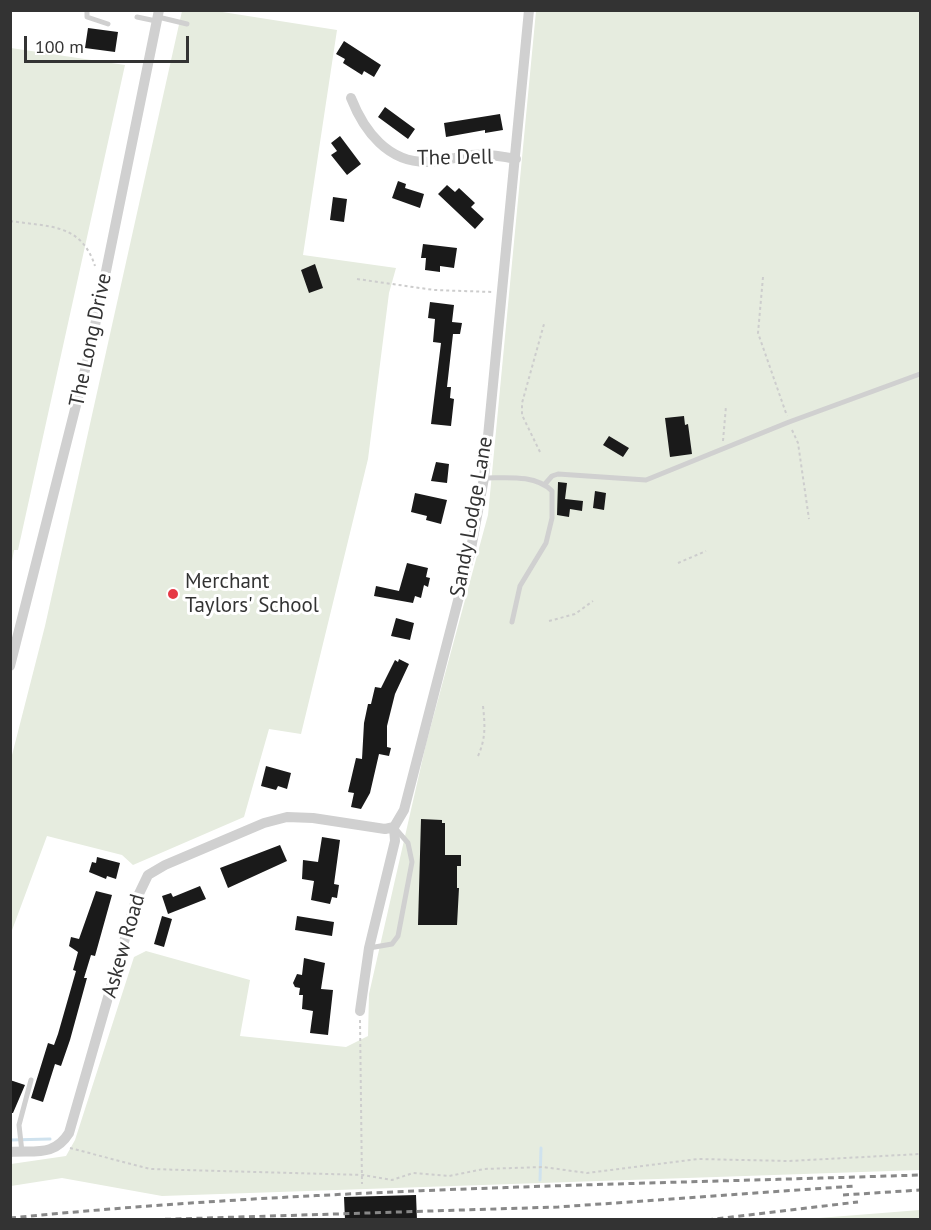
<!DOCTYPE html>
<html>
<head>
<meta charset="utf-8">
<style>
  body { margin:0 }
  #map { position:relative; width:931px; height:1230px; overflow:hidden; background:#fff; font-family:"PT Sans",sans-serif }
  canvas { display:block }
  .frame { position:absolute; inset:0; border:12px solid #333; pointer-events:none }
  .scale { position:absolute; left:24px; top:36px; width:165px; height:27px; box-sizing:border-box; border:3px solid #333; border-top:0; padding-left:8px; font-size:18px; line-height:21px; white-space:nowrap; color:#333; -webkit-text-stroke:4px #fff; paint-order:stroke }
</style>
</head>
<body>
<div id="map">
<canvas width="931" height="1230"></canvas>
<div class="frame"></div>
<div class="scale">100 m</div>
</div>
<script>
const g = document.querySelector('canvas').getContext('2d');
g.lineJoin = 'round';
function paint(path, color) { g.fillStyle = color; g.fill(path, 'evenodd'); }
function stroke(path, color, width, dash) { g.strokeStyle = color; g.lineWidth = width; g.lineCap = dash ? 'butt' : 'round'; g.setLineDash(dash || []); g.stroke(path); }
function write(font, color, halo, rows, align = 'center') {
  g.font = font + ' "PT Sans",sans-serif'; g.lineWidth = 6; g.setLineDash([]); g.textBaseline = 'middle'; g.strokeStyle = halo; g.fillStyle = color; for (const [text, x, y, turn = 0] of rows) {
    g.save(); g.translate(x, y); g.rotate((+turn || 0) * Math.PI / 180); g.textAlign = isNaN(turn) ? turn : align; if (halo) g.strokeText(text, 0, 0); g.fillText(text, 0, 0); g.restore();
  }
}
paint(new Path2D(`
  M182,11H216L337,30L303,255L396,268L389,293L368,459L301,734L269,729L244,817L133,865L122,855L47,836L11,933V759L45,626Z
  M536,11H920V1170L162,1196L62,1178L11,1186V1164L66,1156L75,1140L134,957L146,951L250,980L240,1036L346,1047L368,1036L369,994L426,744L488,515Z
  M11,48L125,65L18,550H14L11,567Z
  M920,1210V1219H806Z`), '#e6ecdf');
stroke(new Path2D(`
  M10,1140L50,1139
  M540,1180L541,1148`), '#cfe2ee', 3);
paint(new Path2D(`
  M88,28L118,32L115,52L85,48Z
  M344,41L381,65L374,77L364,71L362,75L343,63L345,59L336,54Z
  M385,107L415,129L408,139L378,117Z
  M500,114L503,130L485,133V130L446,137L444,123Z
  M340,136L361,164L347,175L331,155L337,151L331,143Z
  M398,181L406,184L405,188L424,194L420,208L392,198Z
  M447,185L455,192L459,188L475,203L471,207L484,219L475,229L438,194Z
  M333,197L347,199L344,222L330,220Z
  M423,244L457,248L454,268L440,266V272L425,270L426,258H421Z
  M315,264L323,288L309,293L301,270Z
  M430,302L454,305L452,322L462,323L460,334H453L447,387H451L450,398L454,399L451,426L431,424L441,343L433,342L435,319L428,318Z
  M684,416L685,425L688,424L692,454L670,457L665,418Z
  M609,436L629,448L623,457L603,445Z
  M436,462L449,464L447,483L431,481Z
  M558,482L567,483L565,499L583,501L582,511L570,509L569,517L557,515Z
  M595,491L606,493L604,510L593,508Z
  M415,493L447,500L441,524L426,520L427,516L411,512Z
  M407,563L428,568L426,577L430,578L428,587L424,585L421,598L415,596L413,603L374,596L376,586L399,591Z
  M396,618L414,623L410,640L391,636Z
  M399,659L409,664L395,694L387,726V747L391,748L389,756L379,754L370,793L361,809L351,807L354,793L348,792L356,758L362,759L364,723L368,704H371L375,687L381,688L395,660L398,662Z
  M266,766L291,773L287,789L278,786L276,790L261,786Z
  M421,819L442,820V823H445V855H461V866H457V888H459L457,925H418Z
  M322,837L340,840L334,884L339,885L337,898L332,897L330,904L311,900L314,881L302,879L303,860L318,862Z
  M280,845L287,861L228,888L220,868Z
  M97,857L120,863L116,879L107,876L106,879L89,872L92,862L96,863Z
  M200,886L206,899L168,914L162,896L171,893L173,897Z
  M96,891L112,895L95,956L91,955L84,978H87L70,1040L61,1066L55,1064L43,1102L31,1098L48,1043L54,1045L58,1034L76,971L73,970L78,952L69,946L71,937L79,939Z
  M162,916L172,919L164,947L154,944Z
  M297,916L334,922L332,936L295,930Z
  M304,958L325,963L321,989L333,990L328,1035L310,1033L313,1011L302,1009L303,995H299L300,988L295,987L293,983L297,974L302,975Z
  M10,1080L25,1085L13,1113H10Z
  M416,1195L417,1220H345L344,1197Z`), '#1a1a1a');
stroke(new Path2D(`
  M10,221C49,227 81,223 95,266
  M763,277L758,333L787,416
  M357,279L434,290L492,292
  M792,430L798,443L809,519
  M723,441L726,406
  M540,452L522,415V403L544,324
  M678,563L706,551
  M549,621L575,614L593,601
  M478,756C486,738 485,725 483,706
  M360,1020L362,1184
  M70,1148L150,1169L363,1175L392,1180L413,1173L449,1176L484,1169L543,1167L587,1173L698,1159L789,1161L920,1154`), '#cdcdcd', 2, [3, 3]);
stroke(new Path2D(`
  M87,10V17L108,24
  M137,17L156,21
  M158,17L187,24
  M484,478C506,478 535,474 552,491V518L546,543L520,586L512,622
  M545,484L552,476L558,474L646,480L789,422L920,374
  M369,948L392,944L398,936L412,862L408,843L395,828
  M22,1152L19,1125L31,1080`), '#d0d0d0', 5);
stroke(new Path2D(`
  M351,98C364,131 388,163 428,162C442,162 456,157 470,155C486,154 501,156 516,159
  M10,666L90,350L159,10
  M360,1011L369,948L395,841L394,827L404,810L470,554L484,478L529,10
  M10,1152C35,1150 54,1157 69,1133L136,900L148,875L165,865L264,823L287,817L313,818L385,829L394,827`), '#d0d0d0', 10);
stroke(new Path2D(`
  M843,1195L920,1190
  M10,1218C313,1188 617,1185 920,1175
  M144,1220L558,1207L855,1186
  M707,1220L858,1202`), '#888', 3, [6, 4.5]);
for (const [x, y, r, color] of [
  [173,594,6,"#e63946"]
]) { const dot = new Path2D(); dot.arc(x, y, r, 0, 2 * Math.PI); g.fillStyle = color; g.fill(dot); stroke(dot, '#fff', 2); }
write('21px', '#333', '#fff', [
  ["The Dell",455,158,-1],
  ["The Long Drive",91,340,-78],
  ["Sandy Lodge Lane",472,517,-80],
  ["Askew Road",124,946,-74]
]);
write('21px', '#333', '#fff', [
  ["Merchant",185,582],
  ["Taylors' School",185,606]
], 'left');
</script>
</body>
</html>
